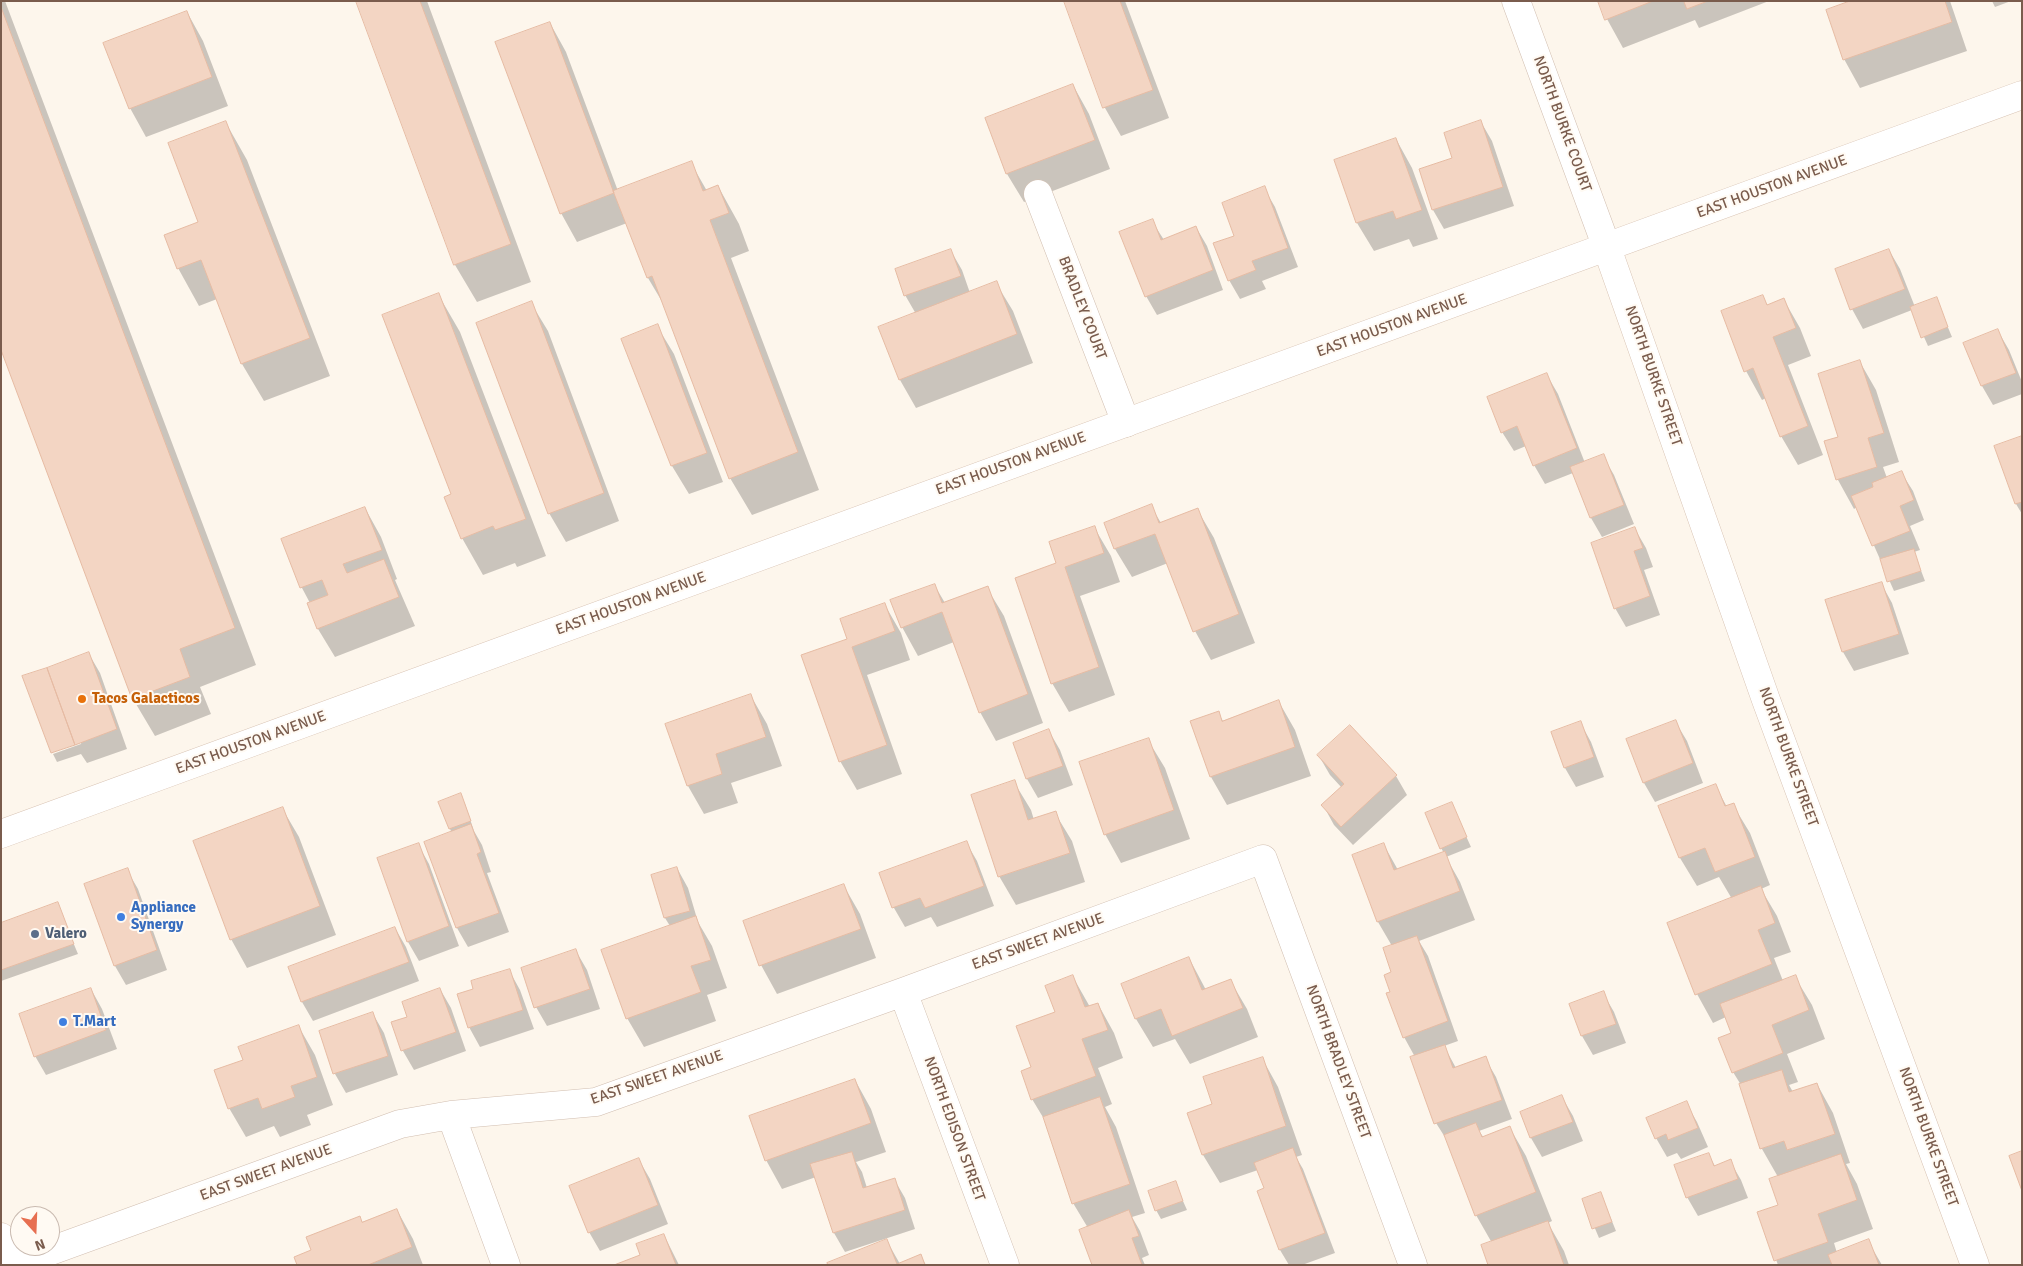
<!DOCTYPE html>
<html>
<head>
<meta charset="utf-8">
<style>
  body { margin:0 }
  #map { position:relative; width:2023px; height:1266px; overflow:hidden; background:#fdf6ec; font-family:Signika,sans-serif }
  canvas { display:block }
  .frame { position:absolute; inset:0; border:2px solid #7a5c4d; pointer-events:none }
  .north { position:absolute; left:10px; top:1206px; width:50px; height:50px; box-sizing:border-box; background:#fffaf3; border:1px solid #cabbb1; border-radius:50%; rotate:160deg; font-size:14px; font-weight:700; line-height:20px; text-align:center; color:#7a5c4d }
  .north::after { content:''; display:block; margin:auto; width:18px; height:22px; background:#e76f51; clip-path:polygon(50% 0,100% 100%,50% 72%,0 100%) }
</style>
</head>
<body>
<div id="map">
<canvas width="2023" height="1266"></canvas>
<div class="frame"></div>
<div class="north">N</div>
</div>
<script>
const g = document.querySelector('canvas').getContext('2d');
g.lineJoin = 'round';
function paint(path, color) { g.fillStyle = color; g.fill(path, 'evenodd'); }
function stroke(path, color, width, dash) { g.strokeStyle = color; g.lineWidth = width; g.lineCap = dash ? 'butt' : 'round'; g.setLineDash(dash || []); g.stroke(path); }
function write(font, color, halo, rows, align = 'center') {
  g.font = font + ' Signika,sans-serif'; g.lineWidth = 4; g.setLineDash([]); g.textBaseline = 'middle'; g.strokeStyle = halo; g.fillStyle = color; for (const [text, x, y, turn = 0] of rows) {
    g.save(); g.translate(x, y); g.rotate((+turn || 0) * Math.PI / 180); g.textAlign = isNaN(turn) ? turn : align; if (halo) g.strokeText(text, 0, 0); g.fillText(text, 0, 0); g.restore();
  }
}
paint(new Path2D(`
  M1,1H5L256,665L200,687L211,714L155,736L133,699L1,347Z
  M357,1H427L531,282L477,302L455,265Z
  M1065,1H1125L1169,118L1121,136L1105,108Z
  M1600,1H1769L1699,28L1695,20L1623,48L1607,19Z
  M1854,1H1950L1967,51L1860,88L1844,59Z
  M1992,1H2011L1995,7Z
  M187,12L203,41L228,106L146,137L130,108Z
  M550,23L566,52L618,191L691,163L707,191L718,186L739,224L749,251L731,258L819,490L752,515L730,478L667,310L648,278L627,223L577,242L561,213Z
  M1073,85L1089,114L1110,169L1024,202L1007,174L986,119Z
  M1481,122L1492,141L1514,206L1444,229L1433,210L1420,170L1454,159Z
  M226,123L247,160L330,376L264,401L242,364L217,299L199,306L178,268L199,223Z
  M1396,139L1412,168L1438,239L1413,247L1409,239L1374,251L1357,223L1335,161Z
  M1264,188L1275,207L1298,267L1262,281L1266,289L1240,299L1229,280L1236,236Z
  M1152,221L1164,240L1196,227L1207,246L1223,290L1157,315L1146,296Z
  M1889,250L1900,269L1915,307L1936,299L1952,337L1928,346L1912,310L1863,329L1852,309L1837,270Z
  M951,251L962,270L970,293L996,283L1013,311L1033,363L916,408L900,380L916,314L905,295Z
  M438,294L460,332L546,556L517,567L515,563L483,575L462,538L452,495Z
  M1762,296L1768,306L1784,300L1800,328L1811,356L1788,365L1823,455L1798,465L1781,436L1766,398L1762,400L1746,371Z
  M531,303L548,331L619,521L566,542L549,513Z
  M657,326L674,354L723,482L689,494L672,466L623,340Z
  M1998,331L2009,350L2022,382V394L1993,405L1982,386L1965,344Z
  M1860,362L1876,390L1899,462L1883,467L1887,478L1901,472L1913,491L1924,520L1910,526L1920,550L1914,552L1925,581L1894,591L1857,507L1854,509L1838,480L1825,442L1840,437Z
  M1547,375L1558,394L1585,463L1603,456L1614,475L1634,524L1602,537L1591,518L1573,473L1545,484L1534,465L1526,446L1514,451L1502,432Z
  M2022,437V514L2016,504L1995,447Z
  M1151,506L1161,523L1197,509L1214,538L1255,643L1211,660L1195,631L1168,563L1132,577L1115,549L1105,523Z
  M365,508L381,537L397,579L395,580L415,626L335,657L318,629L310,603L302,588L283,540Z
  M1094,527L1111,556L1120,582L1080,596L1115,695L1069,712L1052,683L1058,564Z
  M1635,529L1646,548L1653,567L1644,570L1660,615L1626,627L1615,608Z
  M1881,583L1892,603L1909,654L1854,671L1843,652L1826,601Z
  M935,586L945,603L987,588L1004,616L1043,723L996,741L980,712L954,642L918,656L902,627Z
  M885,605L901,633L910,660L867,675L902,774L857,790L840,761L848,640Z
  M89,654L100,673L127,749L87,763L81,754L57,762L53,754L81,744Z
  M751,696L767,724L782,766L731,783L738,803L704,814L688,786L667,725Z
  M1279,702L1295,730L1311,776L1227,805L1211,777L1218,713L1223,721Z
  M1675,721L1687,741L1703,783L1655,802L1644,783L1627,740Z
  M1580,722L1591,742L1604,777L1576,787L1565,768Z
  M1049,731L1060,750L1073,785L1038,798L1027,779L1014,743Z
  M1148,740L1165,768L1190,839L1121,863L1105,834Z
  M1319,756L1396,776L1407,795L1353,845L1334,825L1323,805L1342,788L1330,775Z
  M1014,782L1031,810L1034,820L1055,813L1072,841L1085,882L1016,905L999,876Z
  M1715,785L1727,807L1733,805L1750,833L1770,885L1761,889L1777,916L1791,952L1774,958L1783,981L1795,977L1812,1005L1825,1039L1787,1054L1798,1082L1789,1085L1793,1092L1817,1084L1833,1113L1850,1163L1846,1164L1857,1184L1873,1229L1834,1243L1837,1253L1868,1241L1882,1265H1778L1759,1213L1780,1205L1778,1177L1762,1149L1741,1085L1733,1072L1732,1034L1726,1017L1713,1023L1697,994L1732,899L1719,877L1697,886L1680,858L1660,807Z
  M460,795L465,804L474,831L482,845L491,872L487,873L509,932L468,947L457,928L425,843L452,833L450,829Z
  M1451,803L1471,847L1446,857L1460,882L1475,920L1419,941L1428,956L1458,1041L1444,1046L1456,1068L1485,1058L1496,1077L1512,1119L1479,1131L1484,1138L1510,1128L1526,1156L1552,1221L1548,1223L1564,1251L1569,1265H1490L1492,1243L1476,1215L1448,1142L1436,1123L1412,1058L1415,1057L1404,1037L1392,992V946L1378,922L1353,856L1384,845L1398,870L1444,853L1441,848Z
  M282,808L299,837L336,935L247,968L231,939Z
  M966,842L977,861L994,906L937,927L931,917L905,927L894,908L881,874Z
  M418,844L429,864L459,946L419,961L408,942L378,859Z
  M677,868L688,888L698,922L712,946L727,988L707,995L716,1021L644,1047L627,1018L670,926L665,918L653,876Z
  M127,870L138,889L167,970L126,985L115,966L86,884Z
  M844,886L860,914L876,958L777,994L761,965Z
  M57,904L78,954L1,981V925Z
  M395,928L406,947L419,981L313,1021L302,1002L290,968Z
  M576,951L587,970L600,1009L547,1026L536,1007Z
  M1189,958L1206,990L1230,980L1247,1009L1258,1037L1190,1064L1175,1039L1153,1047L1136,1019L1123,984Z
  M509,970L520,990L534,1029L480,1047L469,1027L475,990Z
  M1073,977L1090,1007L1098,1004L1114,1033L1123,1058L1098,1068L1112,1104L1105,1107L1116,1127L1145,1213L1132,1217L1140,1231L1149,1255L1142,1258L1145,1265H1094L1088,1228L1073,1203L1047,1124L1032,1099L1033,1068Z
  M91,989L102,1009L117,1049L46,1075L35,1056Z
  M440,989L451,1008L466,1051L414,1070L403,1051L393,1022L408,1017Z
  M1603,993L1614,1012L1626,1043L1593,1055L1582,1036L1571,1005Z
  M373,1014L384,1033L398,1075L346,1093L335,1074L321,1032Z
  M299,1027L315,1055L333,1105L307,1115L311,1125L280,1137L274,1126L246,1137L229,1108L244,1061Z
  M1262,1058L1278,1087L1302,1155L1296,1157L1303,1169L1335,1253L1302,1265H1289L1280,1250L1258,1192L1265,1189L1258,1170L1220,1183L1203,1155L1189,1113L1214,1105Z
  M855,1080L871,1109L886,1152L856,1162L862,1172L867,1188L894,1179L905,1198L915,1229L845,1252L834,1233L816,1177L782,1189L766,1160Z
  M1562,1097L1573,1116L1583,1141L1542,1157L1531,1138L1521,1112Z
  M1686,1103L1697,1122L1708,1147L1681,1159L1677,1153L1667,1157L1656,1138Z
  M1708,1154L1715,1166L1730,1161L1741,1180L1748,1198L1698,1216L1687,1197Z
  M639,1160L650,1179L668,1224L600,1251L589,1232Z
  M1175,1183L1187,1210L1161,1219L1156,1210Z
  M1601,1194L1616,1231L1599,1238L1583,1200Z
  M397,1210L413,1239L423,1265H298L312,1251L359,1217L363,1223Z
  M664,1235L679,1265H617L642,1256Z
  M887,1241L900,1264L921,1256L926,1265H829Z`), '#0003');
const building = new Path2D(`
  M356,1H420L511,244L454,265Z
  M1064,1H1120L1153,90L1103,108Z
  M1598,1H1653L1605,20Z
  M1684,1H1708L1687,9Z
  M1850,1H1945L1952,22L1843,60L1826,10Z
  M1,7L235,628L180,649L190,677L132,699L1,350Z
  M187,11L212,77L129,109L103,43Z
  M550,22L614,193L560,214L495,42Z
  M1073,84L1095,140L1006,174L985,118Z
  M1481,120L1503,187L1432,210L1419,169L1452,158L1444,133Z
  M226,121L310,338L241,364L201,260L177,269L164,235L198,222L168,143Z
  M1396,138L1422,210L1396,219L1393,211L1356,223L1334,160Z
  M692,161L703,191L718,185L729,213L710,220L798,452L729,479L652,276L647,278L613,191Z
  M1265,186L1288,248L1252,261L1256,270L1228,281L1213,243L1234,236L1222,203Z
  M1153,219L1161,240L1196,226L1213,270L1145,297L1119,232Z
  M951,249L961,276L904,296L895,269Z
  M1889,249L1905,289L1850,310L1835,269Z
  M997,281L1017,334L899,380L878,327Z
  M439,293L526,519L495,530L493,526L461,539L444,497L451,494L382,315Z
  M1763,295L1767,305L1784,298L1796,328L1773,337L1808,426L1780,437L1753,368L1744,372L1721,311Z
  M1937,297L1948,327L1921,338L1910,307Z
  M532,301L604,493L548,514L476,323Z
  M658,324L707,453L671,466L621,339Z
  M1998,329L2016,373L1981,386L1963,343Z
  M1860,360L1884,433L1868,438L1877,467L1836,480L1824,441L1838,437L1818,374Z
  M1547,373L1577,448L1533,466L1517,426L1501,433L1487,397Z
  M2022,436V502L2015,504L1994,446Z
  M1604,454L1624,505L1590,518L1570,467Z
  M1902,471L1914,500L1900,506L1910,531L1872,546L1851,496L1873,487L1872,483Z
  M1152,504L1159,523L1198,508L1239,614L1193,632L1155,534L1114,549L1104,523Z
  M365,507L382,550L343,564L347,573L384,559L399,597L317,629L307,603L328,595L322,580L300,588L281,539Z
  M1095,526L1104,553L1065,567L1099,667L1051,684L1015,578L1056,563L1049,542Z
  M1635,527L1643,548L1634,551L1650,596L1614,609L1591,543Z
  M1914,549L1921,571L1887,582L1880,559Z
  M1882,582L1899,634L1842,652L1825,600Z
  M935,584L942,603L988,586L1028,694L979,713L942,612L901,628L890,600Z
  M885,603L895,631L852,647L887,745L839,762L801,655L847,639L840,619Z
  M89,652L117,729L75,745L47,668Z
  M47,668L75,745L51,753L22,676Z
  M751,694L766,737L716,754L722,774L687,786L665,724Z
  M1279,700L1295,747L1210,777L1190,721L1219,711L1222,721Z
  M1676,720L1693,763L1643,783L1626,739Z
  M1581,721L1594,757L1564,768L1551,732Z
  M1350,725L1397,775L1341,827L1321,805L1344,784L1317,755Z
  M1049,729L1063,766L1026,779L1013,743Z
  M1149,738L1174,810L1104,835L1079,762Z
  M1015,780L1028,820L1056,811L1070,853L998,877L971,795Z
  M1716,784L1725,806L1734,803L1755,857L1715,872L1705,848L1679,858L1658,806Z
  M461,793L471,821L449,829L438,802Z
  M1452,802L1467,837L1440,849L1425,813Z
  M283,807L320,906L230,940L193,841Z
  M471,824L481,852L477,854L499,913L456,928L424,842Z
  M967,841L984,886L925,908L920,898L892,908L879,873Z
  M419,843L449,926L407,942L377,858Z
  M1384,843L1394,870L1445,851L1460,891L1377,922L1352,855Z
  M677,867L690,911L664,918L651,875Z
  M128,868L157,950L114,966L84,884Z
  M844,884L861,929L759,966L743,921Z
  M1761,886L1775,923L1758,930L1772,964L1695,995L1667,923Z
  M58,902L74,944L1,970V923Z
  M696,916L711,960L691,966L701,992L626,1019L601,950Z
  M395,927L409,962L301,1002L288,967Z
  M1417,936L1448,1021L1403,1038L1386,993L1390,992L1384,975L1391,972L1383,948Z
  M576,949L590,989L534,1008L521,968Z
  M1189,957L1202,990L1231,979L1243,1008L1172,1036L1161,1009L1135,1019L1121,984Z
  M510,969L523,1010L468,1028L457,994L473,989L471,981Z
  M1073,975L1085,1007L1098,1003L1108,1030L1082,1039L1096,1076L1031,1100L1021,1071L1031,1067L1016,1026L1055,1012L1045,986Z
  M1796,975L1809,1010L1772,1025L1783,1053L1732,1073L1718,1038L1731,1033L1720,1004Z
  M91,988L106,1030L34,1057L19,1014Z
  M440,988L456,1032L401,1051L391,1022L407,1017L402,1002Z
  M1604,991L1616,1024L1581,1036L1569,1004Z
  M373,1012L388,1056L333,1074L319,1031Z
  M299,1025L317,1077L291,1086L295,1097L262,1109L258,1098L228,1109L214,1070L243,1060L238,1047Z
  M1445,1045L1453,1068L1486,1056L1502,1100L1434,1124L1410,1057Z
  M1263,1057L1286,1126L1202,1155L1187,1113L1212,1104L1203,1077Z
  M1782,1070L1789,1092L1817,1083L1835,1134L1787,1150L1784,1141L1760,1149L1739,1084Z
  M855,1079L871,1123L765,1161L749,1116Z
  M1562,1095L1573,1122L1530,1138L1520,1112Z
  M1100,1097L1130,1184L1072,1204L1043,1117Z
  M1687,1101L1698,1128L1668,1140L1666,1134L1655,1139L1646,1118Z
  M1476,1123L1482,1137L1510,1126L1536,1192L1475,1216L1444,1135Z
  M1293,1148L1325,1233L1279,1250L1257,1191L1264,1188L1254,1163Z
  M2022,1151V1191L2009,1156Z
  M852,1152L863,1188L895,1178L905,1210L833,1233L810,1164Z
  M1709,1153L1714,1166L1731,1159L1738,1179L1686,1198L1674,1165Z
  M1841,1154L1857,1200L1818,1214L1828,1242L1774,1261L1757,1212L1778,1205L1769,1179Z
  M639,1158L658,1205L588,1233L569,1186Z
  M1176,1181L1183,1201L1155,1211L1148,1191Z
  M1601,1192L1612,1222L1592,1229L1582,1199Z
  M397,1209L412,1247L368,1265H297L294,1257L311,1250L306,1237L360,1216L362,1222Z
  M1129,1210L1139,1236L1132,1238L1142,1265H1092L1079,1230Z
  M1548,1221L1564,1265H1488L1481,1245Z
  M664,1234L676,1265H614L640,1255L636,1244Z
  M887,1239L897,1264L921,1254L925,1265H828L827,1263Z
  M1869,1239L1879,1265H1832L1828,1255Z`);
paint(building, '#f3d5c3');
stroke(building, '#e6bba3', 1);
const street = new Path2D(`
  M1516,1L1607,248
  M1038,194L1126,423
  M903,992L1005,1265
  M451,1115L506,1265
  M12,1265L400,1124L451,1115L596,1102L903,992L1263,859L1413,1265`);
const secondary = new Path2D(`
  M1607,248L1766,700L1975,1265
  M1,834L2022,95
  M1,1237L11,1265`);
stroke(street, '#d1beb0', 29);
stroke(secondary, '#d6c0b0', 29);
stroke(street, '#fff', 28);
stroke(secondary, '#fff', 28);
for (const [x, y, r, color] of [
  [82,699,5,"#e8710a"],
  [121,917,5,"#3f7fe0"],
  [35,934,5,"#5c6f8a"],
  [63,1022,5,"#3f7fe0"]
]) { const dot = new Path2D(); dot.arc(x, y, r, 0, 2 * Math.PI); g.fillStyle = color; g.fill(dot); stroke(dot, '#fffaf3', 2); }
write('15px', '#7a5c4d', '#fffaf3', [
  ["NORTH BURKE COURT",1562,124,70],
  ["EAST HOUSTON AVENUE",1772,187,-20],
  ["BRADLEY COURT",1082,308,69],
  ["EAST HOUSTON AVENUE",1392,326,-20],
  ["NORTH BURKE STREET",1653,376,71],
  ["EAST HOUSTON AVENUE",1011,464,-20],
  ["EAST HOUSTON AVENUE",631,604,-20],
  ["EAST HOUSTON AVENUE",251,743,-20],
  ["NORTH BURKE STREET",1788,757,70],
  ["EAST SWEET AVENUE",1038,942,-20],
  ["NORTH BRADLEY STREET",1338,1062,70],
  ["EAST SWEET AVENUE",657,1078,-19],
  ["NORTH EDISON STREET",954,1129,70],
  ["NORTH BURKE STREET",1928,1137,70],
  ["EAST SWEET AVENUE",266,1173,-20]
]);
write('bold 15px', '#c56008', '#fffaf3', [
  ["Tacos Galacticos",92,699]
], 'left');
write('bold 15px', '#366cbe', '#fffaf3', [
  ["Appliance",131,908],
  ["Synergy",131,925],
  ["T.Mart",73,1022]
], 'left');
write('bold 15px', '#4e5e75', '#fffaf3', [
  ["Valero",45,934]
], 'left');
</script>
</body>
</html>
